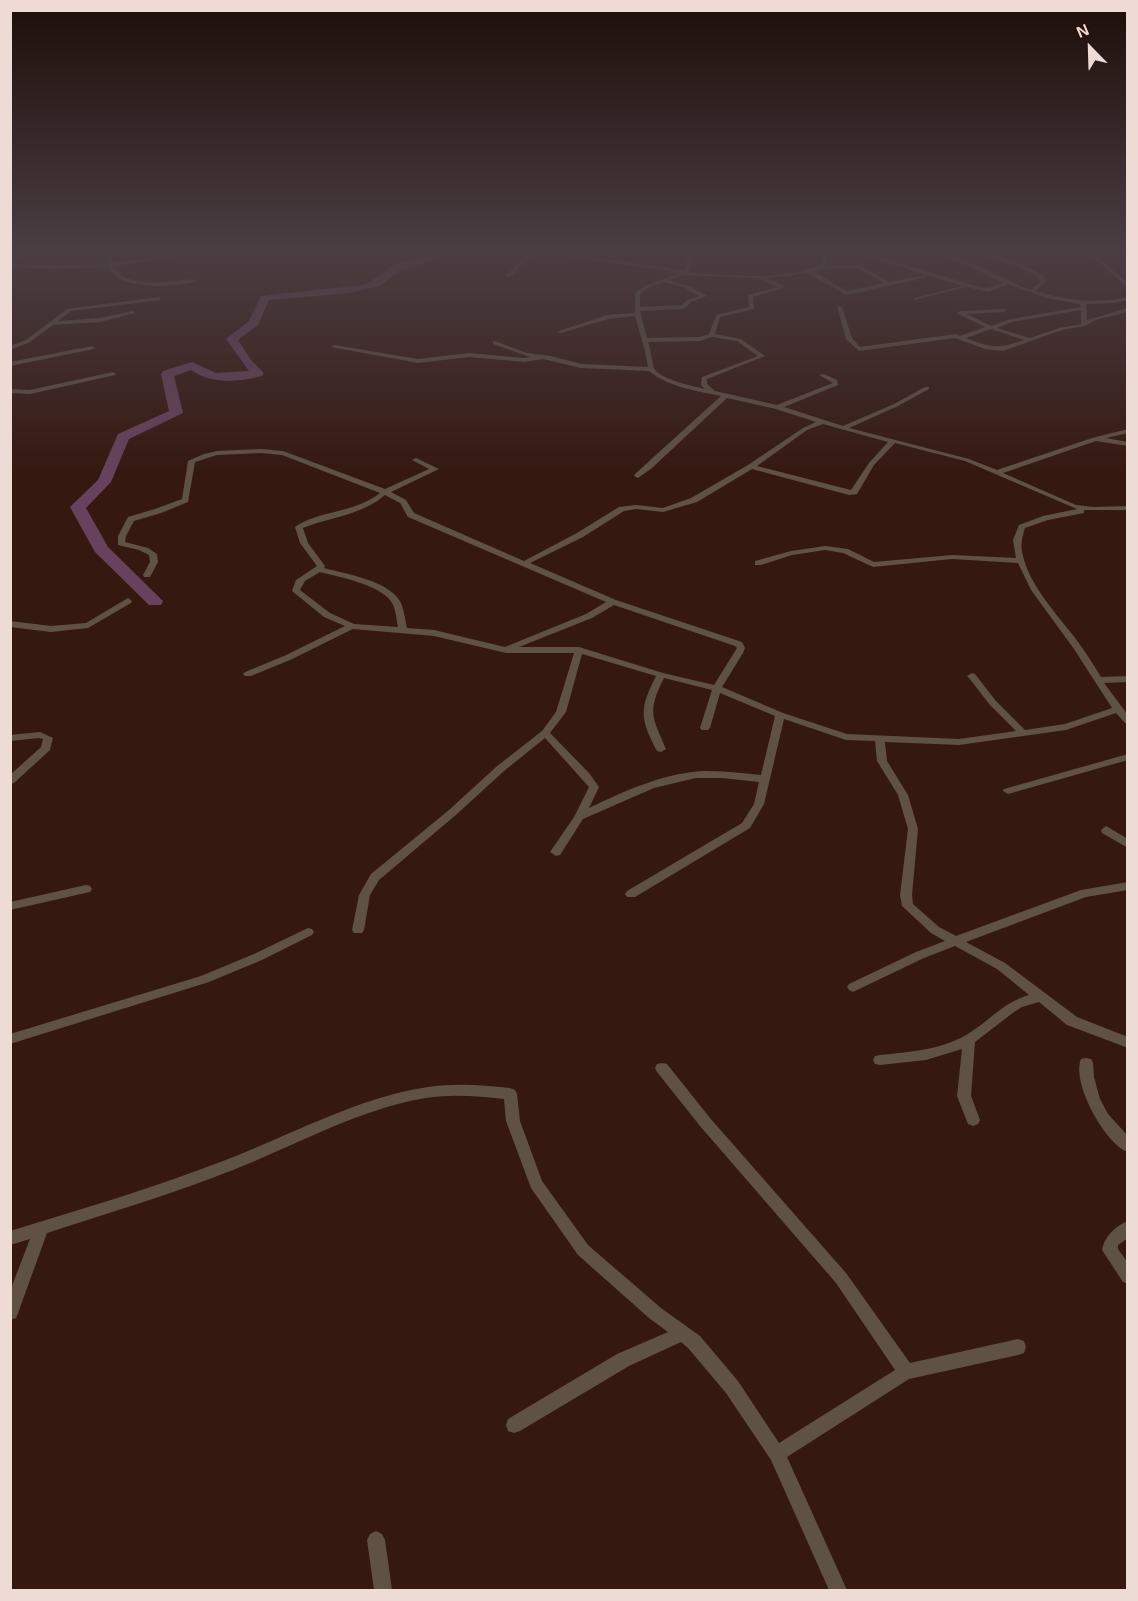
<!DOCTYPE html>
<html>
<head>
<meta charset="utf-8">
<style>
  body { margin:0 }
  #map { position:relative; width:1138px; height:1601px; overflow:hidden; background:#351911; font-family:Arial,sans-serif }
  canvas { display:block }
  .frame { position:absolute; inset:0; border:12px solid #efdbd5; pointer-events:none }
  .north { position:absolute; left:1060px; top:18px; width:60px; height:60px; -webkit-text-stroke:4px #2a1008; paint-order:stroke; rotate:337deg; font-size:16px; font-weight:700; line-height:24px; text-align:center; color:#efdbd5 }
  .north::after { content:''; display:block; margin:auto; width:21px; height:27px; background:#efdbd5; clip-path:polygon(50% 0,100% 100%,50% 72%,0 100%) }
</style>
</head>
<body>
<div id="map">
<canvas width="1138" height="1601"></canvas>
<div class="frame"></div>
<div class="north">N</div>
</div>
<script>
const g = document.querySelector('canvas').getContext('2d');
g.lineJoin = 'round';
function paint(path, color) { g.fillStyle = color; g.fill(path, 'evenodd'); }
paint(new Path2D(`
  M434,251H446L432,261L399,271L380,286L349,293L269,300L258,325L238,340L251,360L264,373L262,376C237,382 213,385 191,370L174,376L183,413L129,439L111,482L86,508L108,547L163,601L161,605H149L95,552L70,507L98,480L118,434L169,411L161,374L163,371L192,362L216,373L249,371L226,339L249,321L261,296L362,285C378,280 381,272 394,265C407,258 421,260 434,251Z`), '#67425e');
paint(new Path2D(`
  M32,251H40L10,262V259Z
  M105,251H110L113,263L195,251H210L114,266C123,290 173,281 193,279L196,281C177,288 117,291 109,267L56,269L10,267V264L56,265L108,264Z
  M526,251H531V257L510,277H506V275L526,256Z
  M533,251H548L685,270L689,251H694L689,273C731,275 785,282 822,264L823,251H827V266L861,265L889,282L926,275L852,251H860L979,287L988,288L1003,283L969,266L924,251C960,251 997,278 1031,290L1040,282L1039,277L1016,266L969,251C994,251 1021,264 1043,275L1046,282L1035,291C1066,300 1096,304 1128,297V300L1113,303L1086,304L1087,320L1128,308V312L1095,320L1085,326L1062,330L1003,351L985,349L955,338L859,351L846,339L837,306L842,307L852,338L860,347L956,334L960,336L985,327L958,314L957,313L960,311L1005,309L1006,310L1003,312L967,314L991,326L1011,319L1081,307L1080,304L1047,298L1008,284L988,292L967,287L914,300V298L962,286L927,275L925,278L846,295L808,273L766,278L786,287L753,297L754,309L720,317L715,334L741,339L765,356L707,379V384L715,391L777,405L833,383L819,375L824,374L837,380L838,385L784,407L843,426L894,404L925,387H929V389L898,406L849,428L969,459L997,470L1092,438L1128,429V433L1106,438L1128,442V446L1096,441L1003,473L1076,505L1094,507L1128,506V510H1084V513L1048,520L1025,528C1022,538 1020,546 1023,556C1030,585 1054,611 1072,634C1083,648 1092,662 1101,677L1128,676V682L1104,683L1128,715V724L1125,723L1116,713L1066,730L959,745L885,742L887,761L908,795L918,829L912,895L913,904L939,927L956,936L1081,890L1128,882V890L1086,897L966,942L1005,963L1077,1017L1128,1037V1048L1067,1025L1039,1002L1022,1007L1014,1012L975,1042L971,1096L980,1120L978,1124L973,1126L968,1124L957,1096L962,1049L926,1060L880,1065L875,1064L873,1060L875,1056L880,1055C909,1052 940,1050 966,1035C989,1022 1003,1002 1029,995L997,969L955,946L924,958L857,990L853,992L849,990L847,987L849,984L916,952L945,941L931,933L902,906L900,895L908,829L898,795L877,761L875,741L846,740L784,719L764,804L750,828L635,897H627L625,894L627,891L742,823L754,804L759,782L722,778H696L654,788L583,819L560,855L556,856L550,852L574,817L589,787L545,738L504,771L457,814L379,880L370,895L364,930L362,933H354L352,930L359,895L371,874L449,810L496,767L542,731L556,712L574,653H506L434,636L353,629L290,660L251,676H245L243,674L245,672L284,656L345,626L324,617L292,591L296,580L317,566L300,543L295,527C319,510 353,514 380,493L282,455L261,453L217,455L195,462L188,502L161,513L134,521L126,536L125,542L148,548L157,554L158,562L150,577H144L143,575L150,562L149,555L139,550L118,545V536L128,517L155,509L182,499L188,461L204,454L217,451L261,449L283,451L385,489L429,469L414,461L412,460L416,458L439,469L391,492L406,500L414,513L524,561L577,533L619,507L636,505L663,508L691,498L748,465L803,428L816,422L776,409L727,398L652,468L638,478L634,476L635,474L721,396C697,391 668,387 649,371L581,368L543,359L524,362L469,357L418,363L331,347L334,345L418,359L469,353L524,358L530,357L493,344V342L495,341L527,353L551,356L581,364L648,367L645,351L635,316L608,319L561,333L556,332L607,315L635,313V293L644,286L681,273ZM858,268L883,283L847,291L814,272L820,269ZM683,275L758,278L778,287L748,295L749,307L716,315L709,334L699,337L647,338L640,311L684,309L691,302L707,296L689,286L669,280ZM664,282L685,288L699,296L687,300L682,305L640,307V295L648,288ZM1081,310V324L1059,328L1030,338L997,328L1012,322ZM991,329L1024,340C997,349 992,348 966,338ZM712,337L737,341L758,356L702,377L701,385L705,389C693,386 663,380 655,370C652,365 651,349 648,342L700,341ZM823,424L888,442L869,463L851,490L757,466L807,430ZM895,443L965,461L1077,509L1043,516L1019,525L1013,540L1016,558L952,555L874,562L848,549L825,546L791,551L755,561V565H761L792,555L825,550L843,553L873,567L952,559L1018,563L1031,590L1074,649L1112,708L1065,724L1025,730L996,701L975,674L972,673L967,676L969,678L990,705L1016,731L959,739L847,734L783,713L722,687L743,653L745,648L742,642L616,600L530,563L583,537L624,511L636,509L663,512L697,502L752,469L849,495L857,494L874,465ZM385,495L400,503L408,517L606,602L586,614L505,647L434,630L407,628C405,619 404,609 400,601C387,580 346,574 324,568L325,566L308,543L303,528C331,517 362,515 385,495ZM320,572C339,577 377,584 390,600C396,607 396,618 398,627L354,624L330,613L300,590L305,581ZM614,605L735,646L737,648L714,685L663,673L579,647H519L592,618ZM582,654L656,676C639,709 640,719 657,751L661,752L666,749C652,716 647,712 664,678L712,690L700,728L702,730H708L710,728L720,693L775,716L761,775C742,773 723,771 704,771C663,773 625,791 589,808L599,787L589,773L550,733L566,712Z
  M1086,251H1091L1128,283V287Z
  M159,297L161,300L71,311L58,321L100,318L132,311L135,313L100,322L53,325L30,342L10,350V346L26,340L67,309Z
  M92,346L95,348L94,349L10,366V362Z
  M113,372L116,374L115,375L30,394L10,393V389L30,390Z
  M128,598L132,601L131,603L88,628L51,632L10,627V621L51,626L86,623Z
  M40,732L53,738L50,750L14,783L10,784V775L41,747L43,739L39,738L10,741V735Z
  M1128,754V760L1008,794L1003,791L1004,789Z
  M1106,826L1128,839V848L1102,833L1101,830Z
  M86,885L90,886L92,889L90,892L10,910V902Z
  M308,928L312,929L314,932L312,935L262,960L209,982L10,1044V1034L201,976L254,954Z
  M1086,1058L1091,1059L1093,1063L1094,1077L1100,1099L1108,1114L1128,1136V1152C1105,1144 1071,1082 1081,1059Z
  M662,1063L667,1064L710,1118L846,1273L910,1363L1018,1339L1024,1341L1026,1347L1024,1353L1018,1355L909,1379L787,1457L847,1590H829L771,1460L726,1393L688,1348L681,1342L629,1366L520,1431L514,1433L508,1431L506,1425L508,1419L617,1354L668,1332L649,1318L578,1255L531,1188L506,1121L504,1099C478,1096 452,1094 426,1098C359,1109 296,1145 233,1170C172,1194 109,1213 47,1233L18,1313L16,1318L10,1320V1291L30,1239L10,1245V1231C82,1209 153,1188 223,1161C289,1136 358,1097 428,1087C455,1083 483,1085 510,1088L515,1090L517,1094L520,1121L542,1181L588,1245L661,1308L700,1336L738,1381L779,1443L895,1370L836,1283L700,1126L657,1072L655,1068L657,1064Z
  M1128,1221V1238L1118,1245V1249L1128,1263V1284L1123,1282L1102,1250C1104,1237 1115,1226 1128,1221Z
  M376,1531L382,1534L385,1540L392,1590H374L367,1540L370,1534Z`), '#5f5143');
const sky = g.createLinearGradient(0, 0, 0, 475);
sky.addColorStop(0, '#1d0e09');
sky.addColorStop(0.53, '#4b3e43');
sky.addColorStop(1, '#4b3e4300');
g.fillStyle = sky;
g.fillRect(0, 0, 1138, 475);
</script>
</body>
</html>
